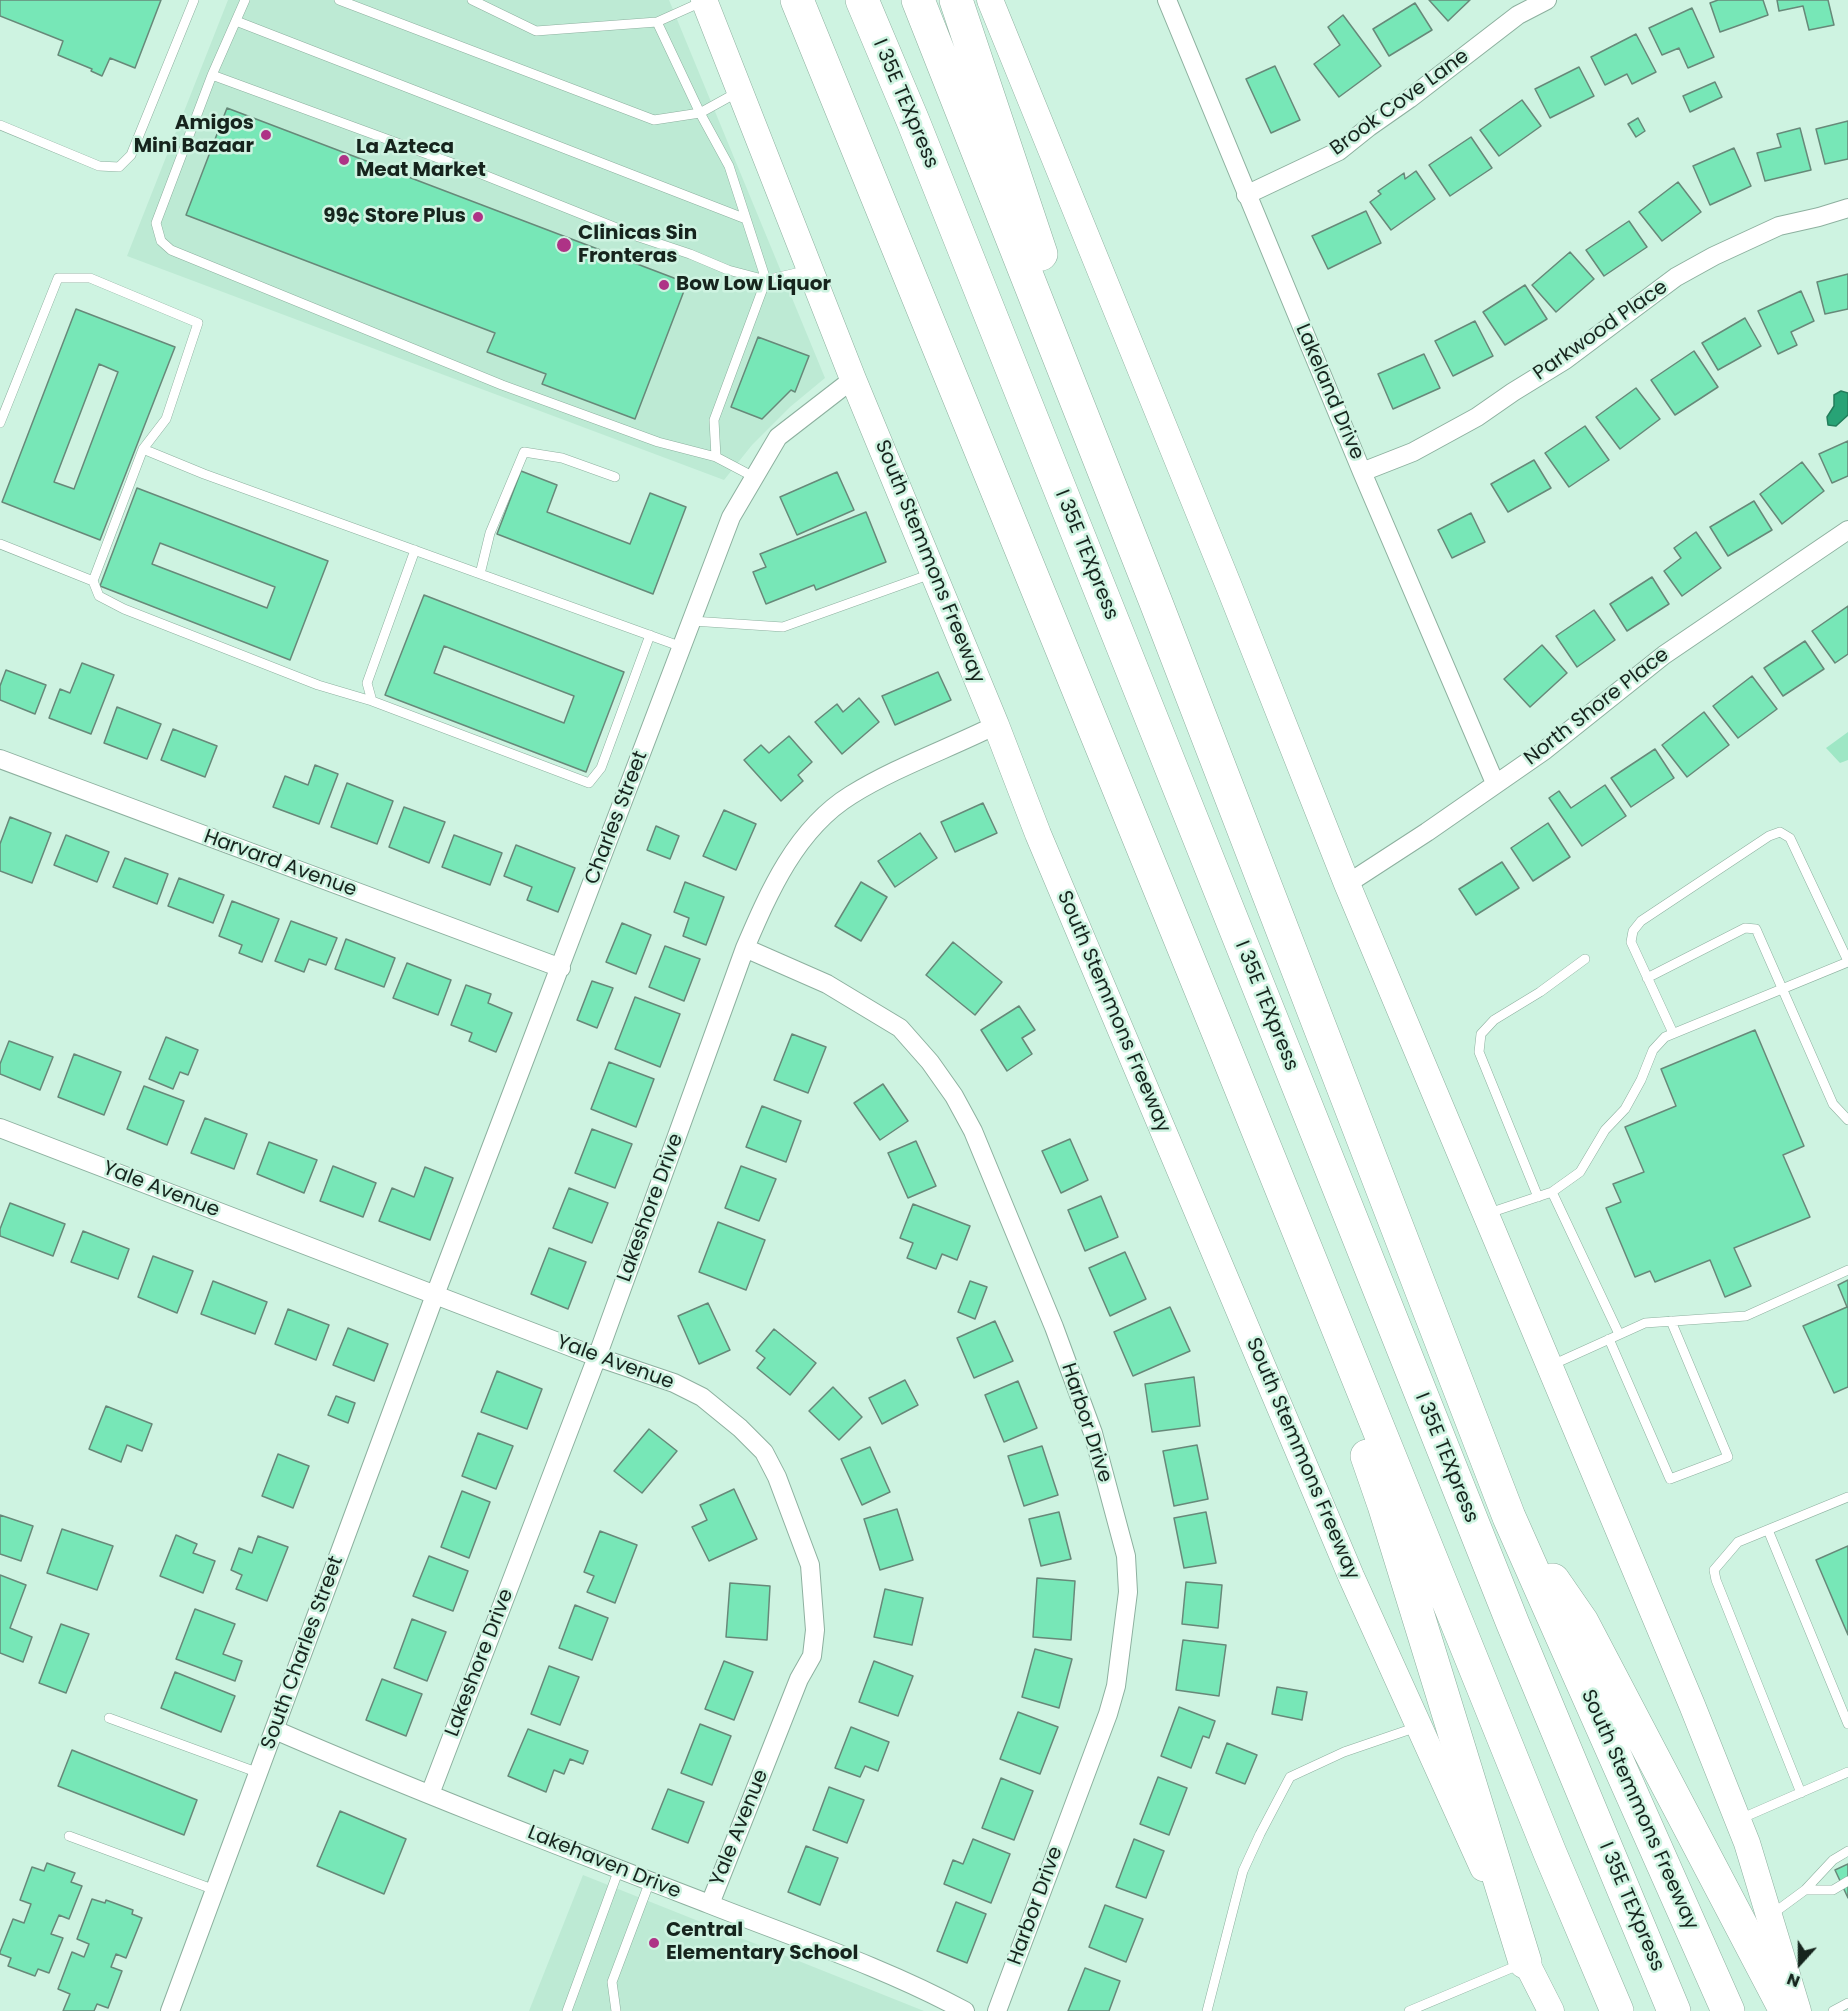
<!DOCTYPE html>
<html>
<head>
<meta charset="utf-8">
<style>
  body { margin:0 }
  #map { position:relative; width:1848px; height:2011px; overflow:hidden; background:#cef3e1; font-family:Poppins,sans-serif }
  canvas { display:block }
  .north { position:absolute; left:1770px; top:1933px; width:60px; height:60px; -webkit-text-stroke:4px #cef3e1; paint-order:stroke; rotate:201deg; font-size:16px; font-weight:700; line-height:24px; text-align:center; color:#16241d }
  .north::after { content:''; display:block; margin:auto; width:21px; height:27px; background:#16241d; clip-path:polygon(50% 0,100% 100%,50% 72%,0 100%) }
</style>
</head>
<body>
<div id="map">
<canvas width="1848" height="2011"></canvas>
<div class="north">N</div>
</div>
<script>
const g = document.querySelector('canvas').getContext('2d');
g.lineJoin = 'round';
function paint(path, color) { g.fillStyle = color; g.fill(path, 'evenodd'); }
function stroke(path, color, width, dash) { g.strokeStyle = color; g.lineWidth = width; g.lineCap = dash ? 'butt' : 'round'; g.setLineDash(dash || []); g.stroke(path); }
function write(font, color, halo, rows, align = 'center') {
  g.font = font + ' Poppins,sans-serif'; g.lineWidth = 5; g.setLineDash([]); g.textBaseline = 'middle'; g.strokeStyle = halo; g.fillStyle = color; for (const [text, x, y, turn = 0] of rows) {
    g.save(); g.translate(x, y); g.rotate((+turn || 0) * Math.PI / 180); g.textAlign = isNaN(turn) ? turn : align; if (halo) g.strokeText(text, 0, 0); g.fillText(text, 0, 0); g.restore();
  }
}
paint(new Path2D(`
  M228,0H669L825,378L790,407L752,445L724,480L127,256Z
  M583,1875L924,2011H529Z`), '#bdead4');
paint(new Path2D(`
  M1848,732V760L1840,763L1826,748Z`), '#9ee7c5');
const water = new Path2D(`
  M1841,391L1848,393V415L1836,426L1828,425L1827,417L1834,406V395Z`);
paint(water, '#28a376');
stroke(water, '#237d5b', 1.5);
const building = new Path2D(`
  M0,0H161L135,68L110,58L102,76L91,71L92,69L58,55L63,41L0,16Z
  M1429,0H1470L1448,21Z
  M1718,0H1763L1768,15L1720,32L1710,3Z
  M1777,0H1828L1834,25L1809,30L1803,6L1779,11Z
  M1415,3L1432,30L1389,56L1373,29Z
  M1692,8L1714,57L1688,68L1679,48L1662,55L1649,28Z
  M1343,15L1381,66L1339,97L1314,64L1340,45L1328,27Z
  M1636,34L1656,72L1632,84L1627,74L1605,85L1591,57Z
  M1275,66L1300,120L1271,133L1246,79Z
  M1579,67L1594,96L1550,118L1535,89Z
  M1715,82L1722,97L1690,112L1683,96Z
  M1522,100L1541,126L1499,156L1480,130Z
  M227,108L687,283L635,419L542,384L546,374L487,352L495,333L186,215Z
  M1638,118L1645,131L1636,137L1628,124Z
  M1848,121V159L1825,164L1816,129Z
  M1800,128L1811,170L1765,181L1757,153L1781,147L1777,134Z
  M1471,137L1492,168L1450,196L1429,165Z
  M1734,148L1751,186L1710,205L1693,166Z
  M1416,171L1435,199L1391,230L1370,202L1381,194L1378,191L1404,173L1405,179Z
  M1678,182L1701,212L1662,241L1639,212Z
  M1366,211L1381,243L1328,269L1312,236Z
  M1629,221L1647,247L1604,276L1586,250Z
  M1570,252L1594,279L1556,312L1532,285Z
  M1848,274V309L1825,314L1817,282Z
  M1525,285L1547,319L1505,345L1483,312Z
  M1801,291L1814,321L1791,332L1797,345L1778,354L1758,311Z
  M76,309L175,347L100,540L2,502ZM99,364L118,372L74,489L54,482Z
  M1745,318L1761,346L1718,370L1702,343Z
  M1475,321L1493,356L1453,376L1435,341Z
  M758,337L809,356L795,392L791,390L762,419L731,407Z
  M1694,351L1718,387L1675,415L1651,380Z
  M1424,354L1440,388L1393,409L1378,374Z
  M1636,388L1660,419L1620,449L1596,417Z
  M1585,426L1609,460L1569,487L1545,453Z
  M1848,441V476L1832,483L1819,454Z
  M1534,460L1551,488L1508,512L1491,484Z
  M1802,462L1824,491L1782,524L1760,494Z
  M521,471L557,485L547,512L630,544L650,493L686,507L653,594L497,534Z
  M837,472L854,510L797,535L780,497Z
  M137,488L328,561L290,660L100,586ZM160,543L275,587L267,608L152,564Z
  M1754,501L1772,530L1728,556L1710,527Z
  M866,512L886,562L816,590L814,585L766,604L753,572L766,567L760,554Z
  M1471,513L1485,542L1452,558L1438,530Z
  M1696,532L1721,568L1682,596L1664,571L1681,558L1674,548Z
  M1652,577L1669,604L1627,631L1610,604Z
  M424,595L624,672L586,772L385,695ZM444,646L574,696L564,723L434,673Z
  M1848,606V654L1835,663L1812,631Z
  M1594,610L1615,640L1577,667L1556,636Z
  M1805,641L1824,669L1783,696L1764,668Z
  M1542,645L1567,673L1530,707L1504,679Z
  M82,663L114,675L91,734L49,718L60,689L70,693Z
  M6,670L46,685L35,714L0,700V686Z
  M938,672L951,700L895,725L882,696Z
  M1752,676L1777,709L1738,738L1713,706Z
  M859,698L879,722L842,754L815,722L837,704L843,712Z
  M117,707L161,724L147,759L104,743Z
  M1704,712L1729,745L1687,777L1662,745Z
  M173,729L217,746L205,777L161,760Z
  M789,736L812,762L798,775L803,781L781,801L744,760L761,745L769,753Z
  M1655,749L1674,778L1631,807L1611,778Z
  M315,765L338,774L319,824L273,807L285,776L308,785Z
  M347,783L393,801L377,844L331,827Z
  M1605,785L1626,816L1582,846L1549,798L1559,791L1571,808Z
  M983,803L997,833L955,852L941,822Z
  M404,807L445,822L429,863L389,847Z
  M724,810L756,824L736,870L703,856Z
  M10,817L51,833L32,883L0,871V844Z
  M1548,823L1570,857L1533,881L1511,848Z
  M656,826L679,836L670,859L647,850Z
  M920,833L937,858L895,887L878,861Z
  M66,835L109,852L97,882L54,865Z
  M454,835L502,853L490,885L442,867Z
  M516,845L575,868L558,912L527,900L532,887L504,876Z
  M125,858L168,874L157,904L113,887Z
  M1502,862L1519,888L1476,915L1459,889Z
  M179,878L224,895L213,923L168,906Z
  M685,882L724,897L706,945L683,936L689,918L674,912Z
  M861,882L887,897L861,941L835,926Z
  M232,901L279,919L262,962L239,953L242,945L219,936Z
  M291,921L337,938L326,965L309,959L304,972L275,961Z
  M622,923L651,935L636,974L606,962Z
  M346,939L395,958L384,987L335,969Z
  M953,942L1002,982L975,1015L926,975Z
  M665,946L700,959L684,1001L649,987Z
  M407,963L451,980L438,1015L393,998Z
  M592,981L613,988L597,1028L577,1020Z
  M466,985L491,994L488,1003L512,1013L496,1052L469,1041L472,1033L451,1025Z
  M635,997L680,1014L660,1067L615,1049Z
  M1019,1006L1035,1030L1022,1038L1032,1054L1007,1071L981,1030Z
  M1755,1030L1804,1146L1783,1155L1810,1217L1734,1248L1751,1286L1725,1297L1710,1260L1655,1282L1650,1271L1635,1277L1606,1208L1621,1202L1613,1184L1644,1172L1625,1127L1676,1106L1661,1069Z
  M792,1034L826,1047L808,1093L774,1080Z
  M166,1037L198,1050L188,1075L180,1072L173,1089L149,1079Z
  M9,1041L53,1057L40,1090L0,1074V1064Z
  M74,1054L121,1072L104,1115L58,1097Z
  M609,1062L654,1079L636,1127L591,1109Z
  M883,1084L908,1121L880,1140L854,1103Z
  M144,1086L184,1101L167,1145L127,1129Z
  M762,1106L801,1121L786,1162L746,1147Z
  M205,1118L247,1134L234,1169L191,1153Z
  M592,1129L632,1144L615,1188L575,1173Z
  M1070,1139L1088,1180L1061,1193L1042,1151Z
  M916,1141L936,1186L908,1198L888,1153Z
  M269,1142L317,1160L304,1193L257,1174Z
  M333,1166L376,1183L363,1217L320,1201Z
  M741,1166L776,1179L759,1221L725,1208Z
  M425,1167L453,1178L430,1240L379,1221L392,1188L414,1197Z
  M569,1188L608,1203L592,1243L553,1228Z
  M1101,1196L1118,1237L1085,1251L1068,1210Z
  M10,1203L65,1224L53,1256L0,1236V1229Z
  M913,1204L970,1226L957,1260L942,1254L936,1269L907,1258L913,1243L900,1238Z
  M718,1222L765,1240L746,1290L699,1272Z
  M83,1231L129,1249L118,1279L71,1262Z
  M549,1248L586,1262L568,1309L531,1294Z
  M1125,1252L1146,1299L1110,1316L1089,1268Z
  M153,1256L193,1271L177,1313L138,1297Z
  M1848,1280V1387L1834,1393L1803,1326L1847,1307L1838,1285Z
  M213,1281L267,1302L255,1334L201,1314Z
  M970,1281L987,1287L975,1319L958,1312Z
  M708,1303L730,1350L699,1364L678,1316Z
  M1170,1307L1190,1351L1133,1376L1114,1332Z
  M288,1309L329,1325L316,1360L275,1344Z
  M995,1321L1013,1361L974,1378L957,1338Z
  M348,1328L388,1344L374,1381L333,1365Z
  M774,1329L816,1363L790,1395L757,1368L765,1358L756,1351Z
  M497,1371L542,1389L527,1429L481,1412Z
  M1194,1377L1200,1426L1152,1432L1145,1384Z
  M905,1380L918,1405L882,1424L869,1398Z
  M1018,1381L1037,1428L1004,1442L985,1395Z
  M833,1387L862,1417L839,1440L809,1411Z
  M336,1396L355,1403L348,1423L328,1415Z
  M106,1406L152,1424L142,1451L127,1445L121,1462L89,1449Z
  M649,1429L677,1451L642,1493L614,1471Z
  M478,1433L513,1446L496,1489L462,1476Z
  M1197,1445L1208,1499L1174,1506L1163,1451Z
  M1042,1446L1058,1495L1024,1506L1008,1456Z
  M870,1447L890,1492L862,1505L841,1459Z
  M278,1454L309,1466L293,1508L262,1496Z
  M734,1489L757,1539L709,1561L692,1527L707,1520L700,1505Z
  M462,1491L490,1502L469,1558L441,1547Z
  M897,1509L913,1560L880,1570L864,1519Z
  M1059,1512L1071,1559L1041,1566L1029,1519Z
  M1206,1512L1216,1563L1184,1568L1174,1518Z
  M0,1515L33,1526L21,1561L0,1554Z
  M62,1529L113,1546L97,1590L47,1573Z
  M600,1531L637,1545L615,1603L587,1592L594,1576L584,1572Z
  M176,1535L197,1544L193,1553L215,1561L203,1593L160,1576Z
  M258,1536L288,1547L267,1601L236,1589L242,1575L231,1570L239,1548L252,1553Z
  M1848,1546V1635L1816,1560Z
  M429,1556L468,1571L453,1611L413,1596Z
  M0,1575L26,1585L10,1628L32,1637L23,1662L0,1653Z
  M1037,1578L1075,1581L1071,1640L1033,1637Z
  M1186,1582L1222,1585L1218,1628L1182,1624Z
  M730,1583L770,1586L767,1640L726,1637Z
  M885,1589L923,1598L912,1645L874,1637Z
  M575,1605L608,1618L592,1660L559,1648Z
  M195,1609L235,1624L223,1654L242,1661L235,1681L176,1659Z
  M412,1619L446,1632L427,1681L394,1668Z
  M61,1624L89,1634L66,1693L39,1683Z
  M1183,1640L1226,1645L1219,1696L1176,1690Z
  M1035,1649L1072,1659L1059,1708L1022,1697Z
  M724,1661L753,1672L734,1720L705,1709Z
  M874,1661L913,1676L898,1716L859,1702Z
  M549,1666L579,1677L560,1725L531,1714Z
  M175,1672L235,1696L221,1732L161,1708Z
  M382,1679L422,1694L406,1736L366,1720Z
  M1277,1687L1307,1692L1302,1720L1272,1714Z
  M1179,1707L1215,1721L1209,1738L1203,1736L1191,1768L1161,1756Z
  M1018,1712L1058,1727L1040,1774L1000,1759Z
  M700,1724L731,1736L712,1785L681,1773Z
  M851,1727L889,1742L878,1771L865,1766L860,1777L835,1768Z
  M528,1729L588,1751L583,1764L570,1759L564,1774L554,1770L546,1792L508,1776Z
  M1227,1743L1257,1755L1245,1784L1216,1773Z
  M72,1750L197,1800L184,1835L58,1786Z
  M1158,1777L1187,1788L1169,1835L1140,1824Z
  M1001,1778L1033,1791L1014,1840L982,1828Z
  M829,1787L864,1800L847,1843L813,1830Z
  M668,1789L704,1802L688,1843L652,1829Z
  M340,1811L406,1839L384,1894L317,1866Z
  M973,1839L1010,1854L991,1903L944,1884L953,1860L963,1864Z
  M1134,1839L1164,1851L1146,1898L1116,1887Z
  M806,1846L838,1858L820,1905L788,1892Z
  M47,1863L75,1873L71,1882L82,1886L69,1919L59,1915L51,1934L63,1938L49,1973L38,1969L35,1976L8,1966L11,1958L0,1954V1952L13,1919L24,1923L31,1904L20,1900L32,1867L44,1871Z
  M1848,1864V1898L1835,1870Z
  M92,1899L105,1903L106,1900L133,1910L132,1914L142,1918L126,1958L116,1954L111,1967L122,1971L108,2008L97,2004L94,2011H63L70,1994L58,1989L72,1952L84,1957L89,1944L77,1939Z
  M956,1902L986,1914L967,1963L937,1951Z
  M1105,1905L1143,1919L1126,1962L1089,1947Z
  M1085,1968L1120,1981L1109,2011H1068Z`);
paint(building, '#77e7b7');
stroke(building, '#678979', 1.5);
const lane = new Path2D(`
  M245,0L212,75L156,223L161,241L171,250L502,385L658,442L716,457
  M339,0L654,120L700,113L738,92
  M472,0L536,31L657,22L700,113L729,166L766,280
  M236,21L746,219
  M657,22L704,1
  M212,75L479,173L639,237L690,254L728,270L766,280
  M0,125L99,166L119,167L131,155L194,0
  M0,423L58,278H90L198,323L166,419L143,449L93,581L0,544
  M143,449L204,474L682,647
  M754,477L716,457L714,420L766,280L809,270
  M415,550L367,683L372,701L589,783L601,768L650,635
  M480,574L490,533L524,452L562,458L615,477
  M93,581L99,596L124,609L318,685L372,701
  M692,621L783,627L931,574
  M1647,978L1745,928L1756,929L1833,1104L1848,1120
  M1673,1033L1631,942L1633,931L1641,921L1769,836L1780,832L1790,838L1848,961
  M1552,1192L1619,1334
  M1538,1197L1479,1052L1481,1034L1494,1020L1540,992L1585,959
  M1486,1214L1552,1192L1580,1172L1605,1130L1625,1109L1641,1080L1653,1050L1665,1037L1848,962
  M1609,1339L1670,1479L1728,1457L1671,1321
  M1552,1365L1645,1323L1746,1316L1848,1270
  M1768,1530L1848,1724
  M109,1718L259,1773
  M1801,1793L1716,1580L1714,1570L1738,1542L1848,1497
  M1740,1819L1848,1772
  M69,1836L215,1890
  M1805,1890H1833L1848,1881
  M1771,1915L1805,1890L1833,1860L1848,1851
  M567,2011L619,1869
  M616,2011L612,1982L650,1881
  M1207,2011L1243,1871L1260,1834L1290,1777L1344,1752L1417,1727
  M1409,2011L1521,1964
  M1833,2011L1848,2003`);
const street = new Path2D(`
  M1167,0L1362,472L1495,783
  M1246,195L1339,151L1369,127L1409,99L1518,15L1547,0
  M1362,472L1413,452L1477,417L1513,392L1565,360L1676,277L1714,256L1779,226L1819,217L1848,208
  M0,759L561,968
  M1347,884L1427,832L1545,750L1664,655L1848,530
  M745,948L827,984L900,1028L930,1062L954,1096L973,1131L1054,1327L1093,1433L1126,1556L1128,1592L1116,1686L1108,1714L997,2011
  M0,1128L597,1357L674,1383L702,1397L740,1428L764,1452L777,1477L810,1565L815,1630L812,1656L799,1679L710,1904
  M275,1730C418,1792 564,1848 709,1904C795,1938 884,1967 965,2011
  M430,1794L597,1357L745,948C769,892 796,829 851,795C896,767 948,749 996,725
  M170,2011L435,1295L731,517L778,437L853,379`);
const secondary = new Path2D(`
  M704,0L853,379L996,725L1038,834L1351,1576L1483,1868
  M990,0L1228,584L1347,884L1692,1705L1747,1843L1798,2011
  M1518,1946L1551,2011`);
const highway = new Path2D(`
  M797,0L1223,1044L1550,1853L1617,2011
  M862,0L913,121L1513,1624L1674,2011
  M918,0L1155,600L1509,1517L1728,2011
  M956,0L1041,254
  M1367,1456L1384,1505L1525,1962
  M1553,1580L1582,1622L1786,2011`);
stroke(lane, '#8db09f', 10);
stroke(street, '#8db09f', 20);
stroke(secondary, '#8db09f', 27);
stroke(highway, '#8db09f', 34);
stroke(lane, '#fff', 9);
stroke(street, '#fff', 18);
stroke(secondary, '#fff', 26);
stroke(highway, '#fff', 33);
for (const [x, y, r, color] of [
  [266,135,6,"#ae3386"],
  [344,160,6,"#ae3386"],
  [478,217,6,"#ae3386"],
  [564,245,8,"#ae3386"],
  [664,285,6,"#ae3386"],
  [654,1943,6,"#ae3386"]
]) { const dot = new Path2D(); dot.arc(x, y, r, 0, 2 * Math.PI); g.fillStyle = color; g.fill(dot); stroke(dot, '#cef3e1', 2); }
write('20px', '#16241d', '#cef3e1', [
  ["Brook Cove Lane",1400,103,-36],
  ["I 35E TEXpress",905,104,67],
  ["Parkwood Place",1601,331,-35],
  ["Lakeland Drive",1329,392,67],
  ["I 35E TEXpress",1086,555,68],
  ["South Stemmons Freeway",929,562,68],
  ["North Shore Place",1597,707,-38],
  ["Charles Street",617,818,-69],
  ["Harvard Avenue",280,864,20],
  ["I 35E TEXpress",1266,1006,68],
  ["South Stemmons Freeway",1113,1012,67],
  ["Yale Avenue",161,1190,21],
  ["Lakeshore Drive",651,1208,-70],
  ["Yale Avenue",615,1363,20],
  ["Harbor Drive",1086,1423,72],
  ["I 35E TEXpress",1446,1458,68],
  ["South Stemmons Freeway",1302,1459,67],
  ["South Charles Street",303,1653,-70],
  ["Lakeshore Drive",480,1663,-69],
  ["South Stemmons Freeway",1639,1810,66],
  ["Yale Avenue",740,1828,-68],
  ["Lakehaven Drive",604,1863,22],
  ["Harbor Drive",1036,1906,-70],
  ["I 35E TEXpress",1631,1907,67]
]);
write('bold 20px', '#16241d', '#cef3e1', [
  ["Amigos",254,124,"right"],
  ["Mini Bazaar",254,147,"right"],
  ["La Azteca",356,148],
  ["Meat Market",356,171],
  ["99¢ Store Plus",466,217,"right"],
  ["Clinicas Sin",578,234],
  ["Fronteras",578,257],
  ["Bow Low Liquor",676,285],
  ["Central",666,1931],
  ["Elementary School",666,1954]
], 'left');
</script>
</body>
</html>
